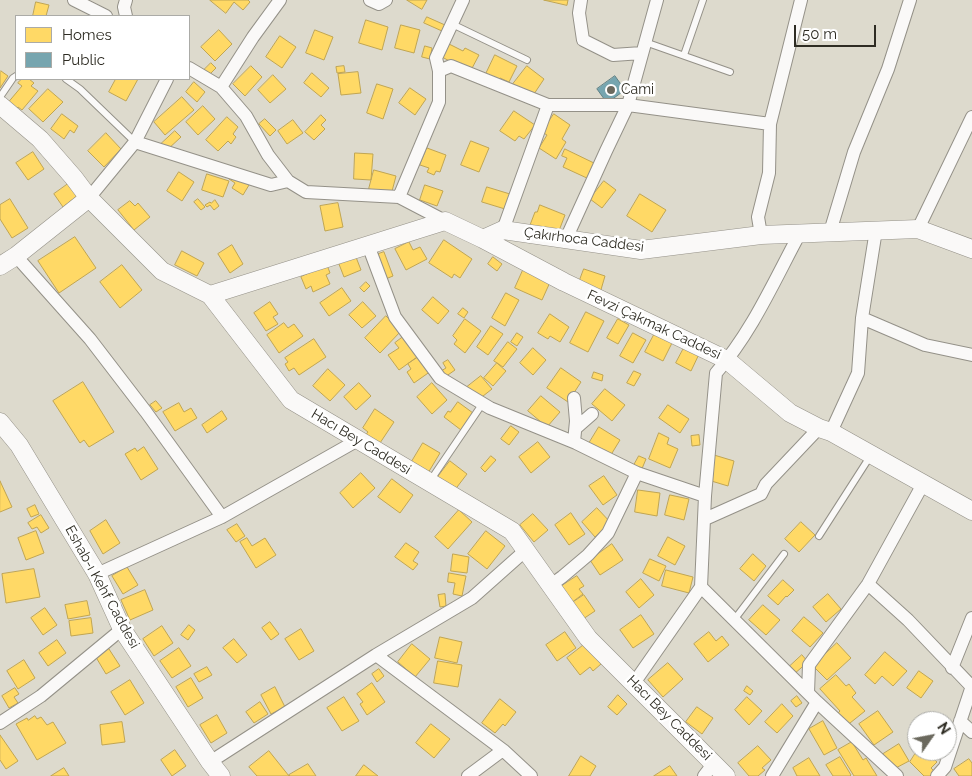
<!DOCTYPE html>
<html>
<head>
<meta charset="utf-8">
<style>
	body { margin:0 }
	#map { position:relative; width:972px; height:776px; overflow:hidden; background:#dddacd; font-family:Raleway,sans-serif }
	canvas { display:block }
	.legend { position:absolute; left:15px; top:15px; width:175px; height:65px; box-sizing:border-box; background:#fff; border:1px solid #ababa7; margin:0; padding:6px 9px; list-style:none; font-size:15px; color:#2e2c23 }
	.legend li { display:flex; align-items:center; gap:10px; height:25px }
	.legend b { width:25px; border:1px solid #ababa7 }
	.north { position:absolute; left:907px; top:711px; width:50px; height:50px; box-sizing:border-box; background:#fff; border:1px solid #ababa7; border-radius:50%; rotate:57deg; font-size:14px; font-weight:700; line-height:20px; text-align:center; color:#2e2c23 }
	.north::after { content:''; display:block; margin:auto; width:18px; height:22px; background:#6b695e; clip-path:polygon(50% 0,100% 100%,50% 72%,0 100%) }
	.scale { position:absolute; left:794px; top:25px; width:82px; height:22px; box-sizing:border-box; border:2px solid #2e2c23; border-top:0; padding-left:6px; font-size:15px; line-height:18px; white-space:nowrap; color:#2e2c23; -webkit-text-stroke:4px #fff; paint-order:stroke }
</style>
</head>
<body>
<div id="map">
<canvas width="972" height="776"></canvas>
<ul class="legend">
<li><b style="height:14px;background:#ffd966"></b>Homes</li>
<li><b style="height:14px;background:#76a5af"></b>Public</li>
</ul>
<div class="north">N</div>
<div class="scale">50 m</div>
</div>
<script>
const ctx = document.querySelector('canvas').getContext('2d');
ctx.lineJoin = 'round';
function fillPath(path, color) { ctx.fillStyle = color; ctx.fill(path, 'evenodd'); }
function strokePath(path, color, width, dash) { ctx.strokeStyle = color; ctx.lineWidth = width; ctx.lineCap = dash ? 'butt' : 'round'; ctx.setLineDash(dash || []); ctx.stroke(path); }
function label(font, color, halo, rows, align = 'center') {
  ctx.font = font + ' Raleway,sans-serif'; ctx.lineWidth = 5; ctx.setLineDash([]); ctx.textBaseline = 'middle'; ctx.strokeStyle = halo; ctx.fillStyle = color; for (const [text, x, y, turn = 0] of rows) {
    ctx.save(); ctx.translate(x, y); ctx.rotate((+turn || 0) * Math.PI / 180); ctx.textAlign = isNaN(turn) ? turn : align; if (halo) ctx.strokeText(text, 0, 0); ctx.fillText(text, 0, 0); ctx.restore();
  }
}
const homes = new Path2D(`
	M210,0H248L250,2L243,10L234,2L226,13Z
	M407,0H427L422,9Z
	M544,0H568L567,5Z
	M36,2L49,5L46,16H33Z
	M427,17L445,25L442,31L424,23Z
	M366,20L388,27L382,50L359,43Z
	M401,25L420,30L414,53L395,48Z
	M219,30L232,44L215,61L201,47Z
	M315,30L333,37L324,60L306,53Z
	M280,36L296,47L282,68L266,57Z
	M449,44L463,51L465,48L479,55L470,72L442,57Z
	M425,46L432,48L430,59L422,57Z
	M495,55L517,66L509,82L500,78L497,82L485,76Z
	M211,63L216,68L208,76L203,71Z
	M251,66L262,77L245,96L233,84Z
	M344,66L345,72L337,73L336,67Z
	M527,66L544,79L532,97L513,84Z
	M1,71L8,76L0,88V72Z
	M358,72L361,93L341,95L338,74Z
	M312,73L329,88L321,97L304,83Z
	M273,75L286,89L270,103L258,90Z
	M22,79H29L34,83L31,86L38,91L22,110L18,107L14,112L6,105L22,86L18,83Z
	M116,79H138L126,101L109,92Z
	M194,82L205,92L197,102L186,92Z
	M377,84L393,89L383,119L367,113Z
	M410,88L426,99L415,115L399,103Z
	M48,89L63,102L43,122L29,109Z
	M182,97L194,110L165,135L154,122Z
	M203,106L215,119L198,135L186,122Z
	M514,111L535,125L524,139L519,136L515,141L500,131Z
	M62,114L78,126L74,133L70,130L64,139L51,129Z
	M554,114L570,125L562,139L566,142L556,159L539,148L547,135L542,132Z
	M321,115L326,120L321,125L325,129L314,140L305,132Z
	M227,117L238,127L233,134L236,137L231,144L228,141L218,151L206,140Z
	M265,119L276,130L270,136L259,124Z
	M293,120L303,133L287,144L278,131Z
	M175,131L181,137L167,150L161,144Z
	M106,133L121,149L104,167L88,151Z
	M471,141L489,148L479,172L461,165Z
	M427,148L446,155L440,172L436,171L434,175L427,172L429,168L420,165Z
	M565,149L596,164L589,179L563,167L567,158L562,156Z
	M33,152L44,169L28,180L16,163Z
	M355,153L373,154L371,180L354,179Z
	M374,170L396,176L391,195L369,189Z
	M179,172L194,182L182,201L167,191Z
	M207,174L229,181L223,197L202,190Z
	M232,174L249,185L243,195L232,188L235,183L229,179Z
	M604,181L616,190L602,208L590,199Z
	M68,184L77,196L63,207L54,194Z
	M425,185L443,191L437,206L420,200Z
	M487,187L510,194L505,209L482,202Z
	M640,194L666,210L652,232L627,216Z
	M10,199L28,228L12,238L0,219V205Z
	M198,199L205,207L201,210L194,202Z
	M215,200L219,206L214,210L210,205L207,207L205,205L210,202L211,203Z
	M130,201L135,206L138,203L150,217L134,230L118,210Z
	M338,203L343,227L325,231L320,206Z
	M540,205L565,215L557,236L530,225L535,212H537Z
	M75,237L96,268L59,293L38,261Z
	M444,240L472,259L460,278L454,274L452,278L429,263Z
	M409,242L413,250L420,247L427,259L406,270L395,249Z
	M232,245L243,264L230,273L218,254Z
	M182,251L204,263L197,276L175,265Z
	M354,252L361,270L344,277L337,259Z
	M384,252L393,276L383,280L373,256Z
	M493,257L502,264L497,271L488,264Z
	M122,265L142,290L120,308L100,282Z
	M327,265L330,273L326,275L330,284L313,292L311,286L306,289L301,277Z
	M524,268L551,280L542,300L515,288Z
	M584,269L605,276L600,293L578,285Z
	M366,282L370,286L364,292L360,288Z
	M342,288L351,301L329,316L320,303Z
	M506,293L519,300L505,326L492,318Z
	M433,297L449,311L438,324L422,310Z
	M270,302L278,314L273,317L278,324L266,331L254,313Z
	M363,302L376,316L362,328L349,315Z
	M463,308L468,312L464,318L458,314Z
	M586,312L604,321L588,352L570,343Z
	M550,314L569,327L560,342L550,336L548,339L538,333Z
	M386,316L401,331L380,353L365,338Z
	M465,319L481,331L465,353L454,344L457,340L453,336Z
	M618,319L629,325L618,344L607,338Z
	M284,323L288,328L294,324L303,336L279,353L267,335Z
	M491,326L503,334L488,355L477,347Z
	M517,333L523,337L517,346L511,342Z
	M633,333L646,340L633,363L620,356Z
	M655,333L672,343L663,361L645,352Z
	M403,337L417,357L399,370L388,355L399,348L395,343Z
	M314,339L326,357L299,375L294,368L289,371L285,364L288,362L285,358Z
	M508,342L517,349L503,367L494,361Z
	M686,344L700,352L691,371L676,363Z
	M533,348L546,360L533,375L520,363Z
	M420,356L431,371L414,383L407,372L411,369L408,364Z
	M448,360L455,370L445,377L441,371L446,368L443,363Z
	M497,363L506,371L493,386L484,378Z
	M561,368L581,382L568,402L547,388Z
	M328,369L345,385L330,401L313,386Z
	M634,371L641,374L634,386L627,383Z
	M594,372L603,375L602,381L592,378Z
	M481,376L492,389L478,400L467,387Z
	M83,382L114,432L89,447L84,440L80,443L53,401Z
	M359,383L371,396L356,410L344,397Z
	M432,383L447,400L432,414L417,397Z
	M605,389L625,405L612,421L592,404Z
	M541,396L560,412L547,427L528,411Z
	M156,401L162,408L156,412L150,405Z
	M458,402L473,413L461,430L444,417L448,411L450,412Z
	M179,403L184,412L191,408L197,418L175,431L163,412Z
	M668,405L689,419L680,433L659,418Z
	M375,409L394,422L378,446L364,437L368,432L363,428Z
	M222,411L227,419L207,433L202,425Z
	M511,426L519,432L509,445L501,439Z
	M599,427L620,440L609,458L588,445Z
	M659,433L669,438L667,444L678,449L670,468L649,459Z
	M699,435L700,445L692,446L691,436Z
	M538,442L550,457L531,473L519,457Z
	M423,443L440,453L428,473L411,463Z
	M144,447L158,469L141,480L125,454L135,448L137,451Z
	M714,455L734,461L728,486L708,480Z
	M491,456L496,460L485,472L481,468Z
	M639,456L646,459L641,471L633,467Z
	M450,461L467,474L454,491L437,478Z
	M361,473L375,488L353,508L340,493Z
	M604,476L617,495L603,505L589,486Z
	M392,479L413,495L400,513L378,497Z
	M0,481L12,507L0,512Z
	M638,490L660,493L657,516L635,512Z
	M670,495L689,499L684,520L665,515Z
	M35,505L39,514L31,517L27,509Z
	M597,508L611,523L595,537L582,522Z
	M459,510L472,522L448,549L435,537Z
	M571,513L585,534L569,545L555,525Z
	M533,514L548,530L534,542L520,525Z
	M41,515L49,528L41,533L37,527L32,529L28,523Z
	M106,520L120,543L103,554L90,531Z
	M801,522L815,535L799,552L785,539Z
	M237,524L245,536L236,542L227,530Z
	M36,531L44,553L26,560L18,538Z
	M486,531L505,546L487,569L468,554Z
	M668,537L685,546L675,565L658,556Z
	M247,538L252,546L265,538L276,555L256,568L240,542Z
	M406,543L419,552L413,561L418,564L413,570L395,557Z
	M612,544L623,560L600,575L590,560Z
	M453,554L469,557L467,573L451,571Z
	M753,554L766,566L754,581L740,569Z
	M650,559L666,566L659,581L643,573Z
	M127,567L138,585L123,594L112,576Z
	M34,569L40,597L6,603L2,574Z
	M666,570L693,577L689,593L662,586Z
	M449,573L466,576L462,596L453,594L455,583L448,582Z
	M577,576L584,586L579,589L583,594L571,603L560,587Z
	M641,579L654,595L639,608L626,592Z
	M783,580L794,590L787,597L786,596L778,605L768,596Z
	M145,590L153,610L130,620L121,600Z
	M445,594L446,606L440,607L438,595Z
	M828,594L841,609L826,622L813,607Z
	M584,595L595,611L580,621L569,605Z
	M87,601L90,615L68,619L65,605Z
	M763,605L780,620L766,635L749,620Z
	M45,608L57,625L43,635L31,618Z
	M641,615L654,634L633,648L620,630Z
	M804,617L823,633L810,647L792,631Z
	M91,618L93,633L71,636L69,621Z
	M270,622L279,634L271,640L262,628Z
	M189,625L195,630L188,640L181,635Z
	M162,626L173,643L154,656L143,639Z
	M301,629L314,651L299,660L285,639Z
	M565,632L576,648L557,661L546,645Z
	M709,632L716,641L722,636L729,645L708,662L694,644Z
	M440,637L462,642L457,663L435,658Z
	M234,639L247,655L237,663L223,648Z
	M57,640L66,653L48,666L39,653Z
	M837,643L851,658L827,680L813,666Z
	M412,644L430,659L415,677L398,662Z
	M585,644L601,664L593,671L590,667L580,675L567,658Z
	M107,646L120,666L106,674L94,654Z
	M179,648L191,666L172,678L160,661Z
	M885,652L907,671L893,686L882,676L875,684L865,675Z
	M802,655L808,662L794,674L789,667Z
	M24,660L35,678L18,689L7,671Z
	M438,661L462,665L458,687L434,683Z
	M668,663L683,679L663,697L648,680Z
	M207,667L212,675L199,682L194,674Z
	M379,669L384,676L377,682L372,674Z
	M919,671L933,681L921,698L907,688Z
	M836,675L846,686L849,684L856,693L852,697L865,711L845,727L835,716L840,711L820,689Z
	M191,678L203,698L188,707L176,687Z
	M130,680L144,703L125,715L111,692Z
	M372,683L385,702L367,715L360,704L363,702L357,694Z
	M747,686L753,691L750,695L744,691Z
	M275,687L285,707L271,714L261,695Z
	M15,688L19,694L14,697L18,703L9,708L2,696Z
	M618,695L627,704L617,715L608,707Z
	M797,696L802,703L796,707L791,701Z
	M344,697L359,721L342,731L327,708Z
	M747,697L762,711L749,725L735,710Z
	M500,699L516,712L505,726L503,724L495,733L482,723Z
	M260,702L268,714L254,723L246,712Z
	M782,704L793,716L777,733L765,722Z
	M697,707L713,718L702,734L686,722Z
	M878,711L893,732L874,745L859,724Z
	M217,715L227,733L211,743L200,725Z
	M35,716L37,719L41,717L47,725L53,722L66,743L37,760L16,724L27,718L28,720Z
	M823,721L837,748L824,755L809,729Z
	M122,722L125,742L102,745L100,725Z
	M431,724L450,739L434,758L416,743Z
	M0,735L18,761L6,769L0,760Z
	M852,742L863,760L866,758L877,776H854L838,750Z
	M899,744L909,761L892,770L880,756Z
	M758,746L771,760L762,768L765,770L758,776H749L738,763Z
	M175,750L186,766L172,776L161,760Z
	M269,751L289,776H257L249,767Z
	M917,751H926L937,762L931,768L935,772L931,776H924L910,762Z
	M581,756L596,766L590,776H569Z
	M840,757L851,775L850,776H833L826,765Z
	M809,758L820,776H797L793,768Z
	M969,759L972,763V776H959L954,769Z
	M308,764L316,776H290L289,775Z
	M364,765L378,776H356Z
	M670,766L677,776H654Z
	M64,768L69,776H51Z`);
const public = new Path2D(`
	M615,76L625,90L607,103L597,89Z`);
const lane = new Path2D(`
	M452,24L527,60
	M645,42L730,72
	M684,55L703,0
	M66,79L80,89L135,142
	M0,97L13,78L16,76
	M430,481L483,403
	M819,536L871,455
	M734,620L784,554`);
const street = new Path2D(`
	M74,0L106,16
	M126,0L124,7L126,16
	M370,0L379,4L386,0
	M581,0L579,13L583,40L613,55L642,53
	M189,68L221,87L246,116L268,155L288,181L306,192L399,197L445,221
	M439,71L451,66L548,105H628L770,124
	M221,87L253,37L280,0
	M135,142L271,185L288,181
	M399,197L439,102V71L436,58L463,0
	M89,198L135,142L167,79
	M918,229L972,117
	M503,230L548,105
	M830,232L854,152L888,69L910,0
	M761,235L758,217L769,173L770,124L801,0
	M566,239L606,151L628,105L657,0
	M368,245L395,317L440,378L490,408L576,443L637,473L705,496
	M16,256L90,339L146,412L222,517
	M862,318L925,345L972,355
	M574,398L576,421L574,442
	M576,428L592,414
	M831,432L858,373L862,318L876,230
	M705,519L761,494L766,484L819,428
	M97,574L222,517L358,440
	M868,584L908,620L972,687
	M551,585L562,577L588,555L608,533L637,473
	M701,587L817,702L897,776
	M376,655L503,750L531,776
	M952,668L972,618
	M634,683L701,587L705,496L716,373C752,332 774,281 800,233
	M808,693L809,665L868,584L923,484
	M960,721L972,732
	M0,723L41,696L122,629
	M210,762L376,655L472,598L526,550
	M468,776L503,750
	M704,776L714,763
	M772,776L817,702
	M937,776L945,767L972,686`);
const secondary = new Path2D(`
	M0,105L40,139L74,178L89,198L162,271L210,295L291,400L512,531L588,638L726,776
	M483,239L564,282L727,360L790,413L819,428L831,432L972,511
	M0,266L16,256L89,198
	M210,295L445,221L483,239L503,230L641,250L761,235L918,229L972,249
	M0,422L19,445L97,574L122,629L210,762L221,776`);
const markers = [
	[611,90,5,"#6b695e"]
];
const poiNames = [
	["Cami",621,90]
];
const streetNames = [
	["Çakırhoca Caddesi",584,240,7],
	["Fevzi Çakmak Caddesi",654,325,25],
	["Hacı Bey Caddesi",361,442,31],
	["Eshab-ı Kehf Caddesi",102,587,61],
	["Hacı Bey Caddesi",669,718,45]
];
fillPath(homes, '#ffd966');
strokePath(homes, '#c0a552', 1);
fillPath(public, '#76a5af');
strokePath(public, '#608185', 1);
strokePath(lane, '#949188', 8);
strokePath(street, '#949188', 14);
strokePath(secondary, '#949188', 19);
strokePath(lane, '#faf9f8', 6);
strokePath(street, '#faf9f8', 12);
strokePath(secondary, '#faf9f8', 18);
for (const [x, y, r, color] of markers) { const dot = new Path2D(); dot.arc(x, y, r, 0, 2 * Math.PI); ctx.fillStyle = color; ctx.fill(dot); strokePath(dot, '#fff', 2); }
label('14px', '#2e2c23', '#fff', poiNames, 'left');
label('14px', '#2e2c23', '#fff', streetNames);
</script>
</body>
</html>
